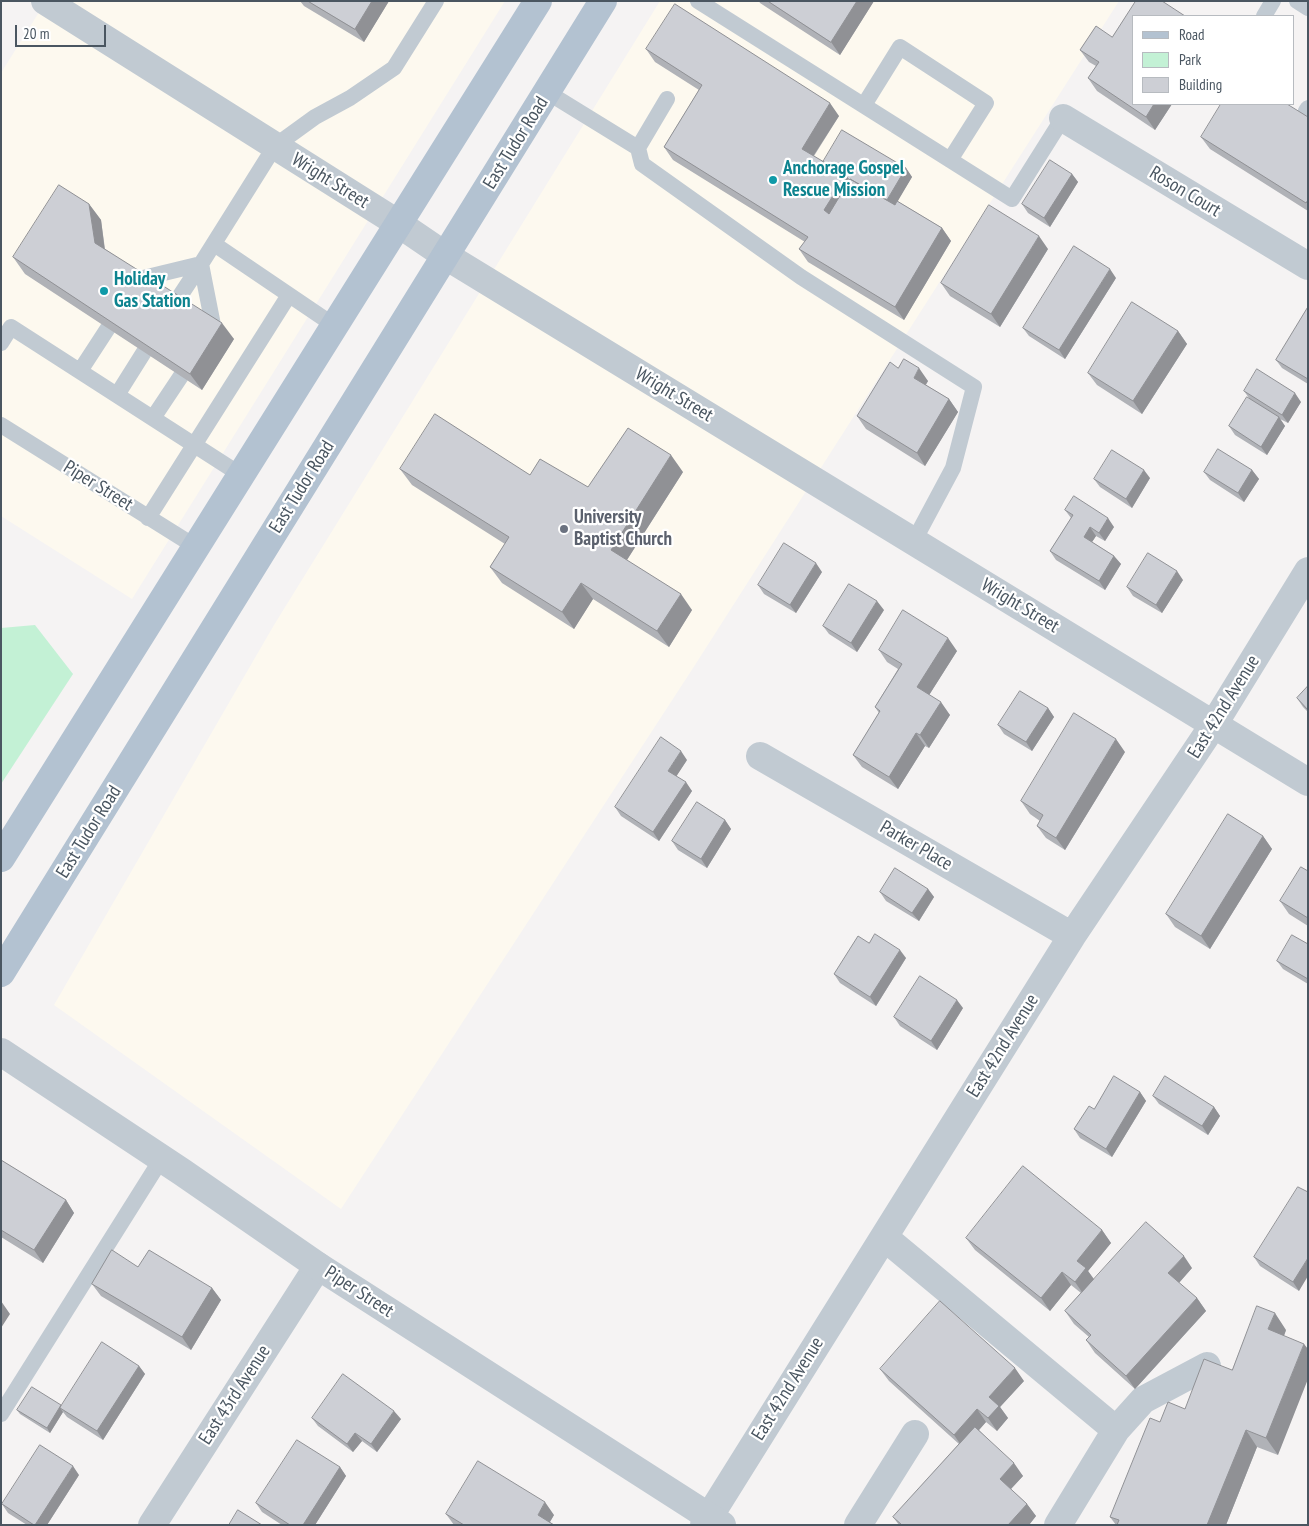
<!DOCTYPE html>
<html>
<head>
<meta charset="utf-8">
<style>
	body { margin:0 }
	#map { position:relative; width:1309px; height:1526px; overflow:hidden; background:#f5f3f3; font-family:"PT Sans Narrow",sans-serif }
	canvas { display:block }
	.frame { position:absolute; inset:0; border:2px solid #4a5661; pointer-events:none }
	.legend { position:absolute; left:1132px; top:15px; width:162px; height:90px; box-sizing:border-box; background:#fff; border:1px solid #b7bbc0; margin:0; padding:6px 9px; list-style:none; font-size:15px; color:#4a5661 }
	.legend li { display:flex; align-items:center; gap:10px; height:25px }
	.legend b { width:25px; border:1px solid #b7bbc0 }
	.scale { position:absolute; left:15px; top:25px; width:91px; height:22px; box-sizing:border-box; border:2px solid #4a5661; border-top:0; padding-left:6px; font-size:15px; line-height:18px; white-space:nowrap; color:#4a5661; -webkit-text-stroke:4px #fff; paint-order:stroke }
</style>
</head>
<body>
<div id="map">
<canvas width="1309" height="1526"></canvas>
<div class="frame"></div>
<ul class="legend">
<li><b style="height:6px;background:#b3c2d1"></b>Road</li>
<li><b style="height:14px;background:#c3f1d5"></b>Park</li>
<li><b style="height:14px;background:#cdcfd5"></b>Building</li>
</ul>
<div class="scale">20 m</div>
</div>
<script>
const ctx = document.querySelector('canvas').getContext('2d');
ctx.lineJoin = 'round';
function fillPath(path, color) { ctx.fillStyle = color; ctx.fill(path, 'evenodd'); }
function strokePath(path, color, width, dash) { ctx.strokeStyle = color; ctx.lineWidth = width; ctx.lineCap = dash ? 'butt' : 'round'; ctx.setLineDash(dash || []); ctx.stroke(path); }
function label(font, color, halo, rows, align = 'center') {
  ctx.font = font + ' "PT Sans Narrow",sans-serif'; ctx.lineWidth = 4.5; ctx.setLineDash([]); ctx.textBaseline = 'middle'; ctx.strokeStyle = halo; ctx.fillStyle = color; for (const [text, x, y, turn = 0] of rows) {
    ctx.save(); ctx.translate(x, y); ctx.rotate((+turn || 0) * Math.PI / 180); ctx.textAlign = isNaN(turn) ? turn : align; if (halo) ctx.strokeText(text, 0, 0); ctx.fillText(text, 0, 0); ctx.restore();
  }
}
const commercial = new Path2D(`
	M46,1H505L132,599L1,516V73Z
	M660,1H1119L695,665L341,1209L54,1005L274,625Z`);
const green = new Path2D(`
	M35,625L73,674L1,784V628Z`);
const service = new Path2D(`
	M698,1L1012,199L1063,118
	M1297,1L1308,8
	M1264,16L1273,1
	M547,92L638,148L667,99
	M864,105L900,47L986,103L950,160
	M1306,111L1308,108
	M638,148L642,164L801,277L974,387L953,468L914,541
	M214,244L335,326
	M139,279L201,264
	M176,302L201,264
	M213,325L201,264L275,146L315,117L350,98L394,68L436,1
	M1,343L11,327L241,475
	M80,371L108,328
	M117,395L144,352
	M153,418L181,376
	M1,425L196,547
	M148,518L289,295
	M1,1414L162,1158`);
const minor = new Path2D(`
	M45,1L399,224L446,256L1308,782
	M1063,118L1308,266
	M760,756L1072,936
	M884,1237L1116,1430
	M152,1525L318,1266
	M704,1525L1072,936L1214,724L1308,571
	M858,1525L915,1434
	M1058,1525L1116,1430L1143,1400L1207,1366`);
const tertiary = new Path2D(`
	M1,1052L182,1172L318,1266L722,1525`);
const primary = new Path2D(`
	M1,858L538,1
	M1,973L603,1`);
const wall = new Path2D(`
	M300,1H389L364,42L304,6Z
	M759,1H874L840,55L760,3Z
	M646,49L839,116L814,156L823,162L906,168L912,177L897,201L942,228L951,241L904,320L808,262L799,249L805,242L673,160L664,147L699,90L655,62Z
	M1080,50L1172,104L1155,130L1097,91L1088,78L1096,66L1089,62Z
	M1308,117V211L1210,149L1201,137Z
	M1072,174L1078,182L1050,227L1028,213L1022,204Z
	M89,204L101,220L105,249L234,339L202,390L25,274L13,257Z
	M1048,249L1000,327L950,296L941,283Z
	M1116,278L1065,359L1029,336L1023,328Z
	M1308,307V384L1282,368L1276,360Z
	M1178,331L1187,344L1142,414L1097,385L1088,373Z
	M898,368L928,381L926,385L949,399L958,412L925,466L866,429L857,416Z
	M1244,391L1301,402L1288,423L1280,419L1285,426L1267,455L1235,435L1229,426L1249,398Z
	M400,469L588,487L683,472L627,560L692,610L669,647L593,599L574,629L502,583L490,567L505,544L412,485Z
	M1252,470L1259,479L1244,502L1210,480L1204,472Z
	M1150,478L1132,508L1100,487L1094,479Z
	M1065,510L1114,527L1105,541L1096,536L1092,542L1114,556L1121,564L1105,590L1056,560L1050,551L1071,518Z
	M822,572L796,613L764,594L758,585Z
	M1183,580L1162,613L1133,596L1127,587Z
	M884,610L857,652L829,634L823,626Z
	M879,650L957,651L929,695L950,715L929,748L925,746L898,789L862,767L853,755L879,713L875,707L898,669L887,662Z
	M1308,686V712L1303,707L1297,698Z
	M1048,708L1054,717L1032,751L1004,734L998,725Z
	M1125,752L1065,850L1046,838L1037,826L1040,821L1030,814L1021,801Z
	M687,760L676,776L692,791L659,841L621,816L615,807Z
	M725,820L731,829L707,868L678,850L672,841Z
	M1263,836L1272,849L1210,949L1175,927L1166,914Z
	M1308,871V926L1289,914L1280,901Z
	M928,889L934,897L919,921L886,901L880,892Z
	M869,943L906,958L876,1006L840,983L834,974Z
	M1308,944V984L1283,969L1277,961Z
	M963,1008L937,1050L900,1026L894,1017Z
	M1140,1092L1146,1101L1112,1157L1080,1138L1074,1129L1094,1109Z
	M1153,1096L1214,1107L1220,1116L1208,1135L1159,1104Z
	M1,1160L66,1200L74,1213L43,1263L1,1237Z
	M1308,1192L1299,1291L1260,1266L1254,1257Z
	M1102,1230L1111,1243L1088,1271L1094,1279L1192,1268L1179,1283L1197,1298L1206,1311L1135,1389L1095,1353L1086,1340L1089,1337L1074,1324L1065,1311L1081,1293L1071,1285L1050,1311L975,1250L966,1238Z
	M92,1284L212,1288L221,1300L191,1350L101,1296Z
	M1286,1330L1284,1336L1278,1455L1257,1447L1226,1525H1116L1110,1517L1160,1422L1185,1409L1232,1370Z
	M139,1366L145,1374L103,1440L67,1417L63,1412L50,1433L20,1414L17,1410L62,1406Z
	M880,1369L1024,1381L1000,1407L1008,1418L997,1431L986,1422L979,1430L1023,1476L1011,1489L1027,1504L1036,1516L1029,1525H899L893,1517L959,1444L889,1381Z
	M312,1418L401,1419L377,1452L362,1441L353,1452L318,1426Z
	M340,1467L346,1476L315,1525H282L262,1512L256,1503Z
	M79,1475L47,1525H27L8,1513L2,1504Z
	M446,1514L554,1515L550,1522L554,1525H454Z`);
const shadedWall = new Path2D(`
	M372,1H389L364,42L355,29Z
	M857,1H874L840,55L831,42Z
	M830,103L839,116L810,161L802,149Z
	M1154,104H1172L1155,130L1146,117Z
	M906,168L912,177L892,211L886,202Z
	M1072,174L1078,182L1050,227L1044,218Z
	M846,175L855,188L833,223L824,210Z
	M89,204L101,220L106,260L95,243Z
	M942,228L951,241L904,320L895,307Z
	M1039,236L1048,249L1000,327L991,314Z
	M1110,269L1116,278L1065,359L1059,350Z
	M222,323L234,339L202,390L190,374Z
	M1178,331L1187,344L1142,414L1133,401Z
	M919,368L928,381L922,390L914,378Z
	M1295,393L1301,402L1288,423L1282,415Z
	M949,399L958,412L925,466L917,453Z
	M1279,417L1285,426L1267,455L1261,447Z
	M671,455L683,472L623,566L611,550Z
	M1144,470L1150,478L1132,508L1126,499Z
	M1252,470L1259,479L1244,502L1238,493Z
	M1108,518L1114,527L1105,541L1099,533Z
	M1090,527L1096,536L1090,545L1084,537Z
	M1114,556L1121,564L1105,590L1099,581Z
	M816,563L822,572L796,613L790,605Z
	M1177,571L1183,580L1162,613L1156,605Z
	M581,583L593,599L574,629L562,612Z
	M681,594L692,610L669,647L657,631Z
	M877,601L884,610L857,652L851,643Z
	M948,638L957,651L926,700L917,687Z
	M941,702L950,715L929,748L920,735Z
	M1048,708L1054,717L1032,751L1026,742Z
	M916,733L925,746L898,789L889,777Z
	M1116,739L1125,752L1065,850L1056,838Z
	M681,751L687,760L674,780L668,771Z
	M686,782L692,791L659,841L653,832Z
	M725,820L731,829L707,868L701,859Z
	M1263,836L1272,849L1210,949L1201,936Z
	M928,889L934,897L919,921L912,913Z
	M900,950L906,958L876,1006L870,997Z
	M957,1000L963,1008L937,1050L931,1041Z
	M1140,1092L1146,1101L1112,1157L1106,1149Z
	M1214,1107L1220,1116L1208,1135L1202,1126Z
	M66,1200L74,1213L43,1263L34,1250Z
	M1102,1230L1111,1243L1088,1271L1095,1281L1084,1295L1075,1282L1077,1261Z
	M1184,1256L1192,1268L1177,1285L1168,1273Z
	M1308,1258V1276L1299,1291L1293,1282Z
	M1062,1272L1071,1285L1050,1311L1041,1298Z
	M212,1288L221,1300L191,1350L182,1337Z
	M1197,1298L1206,1311L1135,1389L1126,1376Z
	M1,1301L10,1314L1,1328Z
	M1275,1313L1286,1330L1280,1346L1268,1329Z
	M1304,1344L1308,1349V1379L1278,1455L1266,1438Z
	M139,1366L145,1374L103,1440L97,1431Z
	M1015,1368L1024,1381L1000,1407L1008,1418L997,1431L988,1418L989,1397Z
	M61,1405L64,1410L60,1408L63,1412L50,1433L47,1428Z
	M977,1409L986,1422L963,1448L954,1435Z
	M394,1411L401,1419L377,1452L371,1444Z
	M1246,1430L1257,1447L1226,1525H1207Z
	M355,1433L362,1441L353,1452L347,1444Z
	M1014,1463L1023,1476L1009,1491L1000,1479Z
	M73,1466L79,1475L47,1525H35Z
	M340,1467L346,1476L315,1525H303Z
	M545,1502L554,1515L548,1525L538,1515Z
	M1027,1504L1036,1516L1029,1525H1008Z`);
const building = new Path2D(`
	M308,1H372L355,29Z
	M768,1H857L831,42Z
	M1136,1H1162L1185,16H1133V104H1154L1146,117L1088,78L1099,62L1080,50L1096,26L1112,37Z
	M675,4L830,103L802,149L846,175L824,210L829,214L850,179L895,205L897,201L942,228L895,307L799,249L808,237L664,147L702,85L646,49Z
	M1221,104H1287L1308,117V200L1306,203L1201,137Z
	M842,130L906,168L887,200L850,179L849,180L846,175L823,162Z
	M1050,160L1072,174L1044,218L1022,204Z
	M59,185L89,204L95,243L222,323L190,374L13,257Z
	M989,205L1039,236L991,314L941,283Z
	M1074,246L1110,269L1059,350L1023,328Z
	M1132,302L1178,331L1133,401L1088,373Z
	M1308,307V379L1276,360Z
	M904,359L919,368L914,378L949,399L917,453L857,416L890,362L898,368Z
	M1257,369L1295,393L1282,415L1244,391Z
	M1247,397L1279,417L1261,447L1229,426Z
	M435,414L530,475L540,459L588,487L628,428L671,455L611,550L681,594L657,631L581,583L562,612L490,567L509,537L400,469Z
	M1218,449L1252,470L1238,493L1204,472Z
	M1112,450L1144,470L1126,499L1094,479Z
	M1074,496L1108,518L1099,533L1090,527L1084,537L1114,556L1099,581L1050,551L1073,515L1065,510Z
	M784,543L816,563L790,605L758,585Z
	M1148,553L1177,571L1156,605L1127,587Z
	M849,584L877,601L851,643L823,626Z
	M903,610L948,638L917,687L941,702L920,735L916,733L889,777L853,755L880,711L875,707L902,664L879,650Z
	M1308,686V710L1297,698Z
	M1020,691L1048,708L1026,742L998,725Z
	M1074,713L1116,739L1056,838L1037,826L1043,815L1021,801Z
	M661,737L681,751L668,771L686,782L653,832L615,807Z
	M697,802L725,820L701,859L672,841Z
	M1228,814L1263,836L1201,936L1166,914Z
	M1301,867L1308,871V918L1280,901Z
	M895,868L928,889L912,913L880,892Z
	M875,934L900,950L870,997L834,974L858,936L869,943Z
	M1292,935L1308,944V979L1277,961Z
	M920,976L957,1000L931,1041L894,1017Z
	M1114,1076L1140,1092L1106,1149L1074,1129L1089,1106L1094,1109Z
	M1165,1076L1214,1107L1202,1126L1153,1096Z
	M1,1160L66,1200L34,1250L1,1230Z
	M1023,1166L1102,1230L1077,1261L1086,1268L1075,1282L1062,1272L1041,1298L966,1238Z
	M1298,1187L1308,1192V1258L1293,1282L1254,1257Z
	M1146,1222L1184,1256L1168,1273L1197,1298L1126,1376L1086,1340L1091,1335L1065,1311Z
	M112,1250L138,1267L149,1250L212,1288L182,1337L92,1284Z
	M940,1301L1015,1368L989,1397L999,1406L988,1418L977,1409L954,1435L880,1369Z
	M1257,1306L1275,1313L1268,1329L1304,1344L1266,1438L1246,1430L1207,1525H1117L1119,1520L1110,1517L1150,1418L1160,1422L1168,1402L1185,1409L1204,1359L1232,1370Z
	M102,1342L139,1366L97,1431L60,1408Z
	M343,1374L394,1411L371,1444L355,1433L347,1444L312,1418Z
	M32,1387L61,1405L47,1428L17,1410Z
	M975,1427L1014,1463L1000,1479L1027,1504L1008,1525H902L893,1517Z
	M297,1440L340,1467L303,1525H290L256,1503Z
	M40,1445L73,1466L35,1525H34L2,1504Z
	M478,1461L545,1502L538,1515L554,1525H464L446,1514Z
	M238,1510L262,1525H229Z`);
const markers = [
	[773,180,5,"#0f9aa8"],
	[104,291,5,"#0f9aa8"],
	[564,529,5,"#6b7280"]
];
const streetNames = [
	["East Tudor Road",516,143,-58],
	["Wright Street",330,181,32],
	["Roson Court",1185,192,31],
	["Wright Street",674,395,31],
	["Piper Street",98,486,32],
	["East Tudor Road",302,487,-58],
	["Wright Street",1020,606,31],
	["East 42nd Avenue",1224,707,-58],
	["East Tudor Road",89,832,-58],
	["Parker Place",916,846,30],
	["East 42nd Avenue",1003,1046,-58],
	["Piper Street",359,1292,33],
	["East 42nd Avenue",788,1389,-58],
	["East 43rd Avenue",235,1395,-57]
];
const cultureNames = [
	["Anchorage Gospel",783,169],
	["Rescue Mission",783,191],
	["Holiday",114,280],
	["Gas Station",114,302]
];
const worshipNames = [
	["University",574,518],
	["Baptist Church",574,540]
];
fillPath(commercial, '#fdf9ef');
fillPath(green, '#c3f1d5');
strokePath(service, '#c1cad2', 16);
strokePath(minor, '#c1cad2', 28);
strokePath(tertiary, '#c1cad2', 28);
strokePath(primary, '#b3c2d1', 28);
fillPath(wall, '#b0b2b7');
fillPath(shadedWall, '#909195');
fillPath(building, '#cdcfd5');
strokePath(building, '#909195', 1);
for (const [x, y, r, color] of markers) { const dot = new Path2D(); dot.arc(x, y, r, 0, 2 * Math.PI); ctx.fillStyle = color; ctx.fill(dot); strokePath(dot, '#fff', 2); }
label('19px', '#4a5661', '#fff', streetNames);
label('bold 19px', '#0d838f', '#fff', cultureNames, 'left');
label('bold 19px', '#5b616d', '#fff', worshipNames, 'left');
</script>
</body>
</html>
